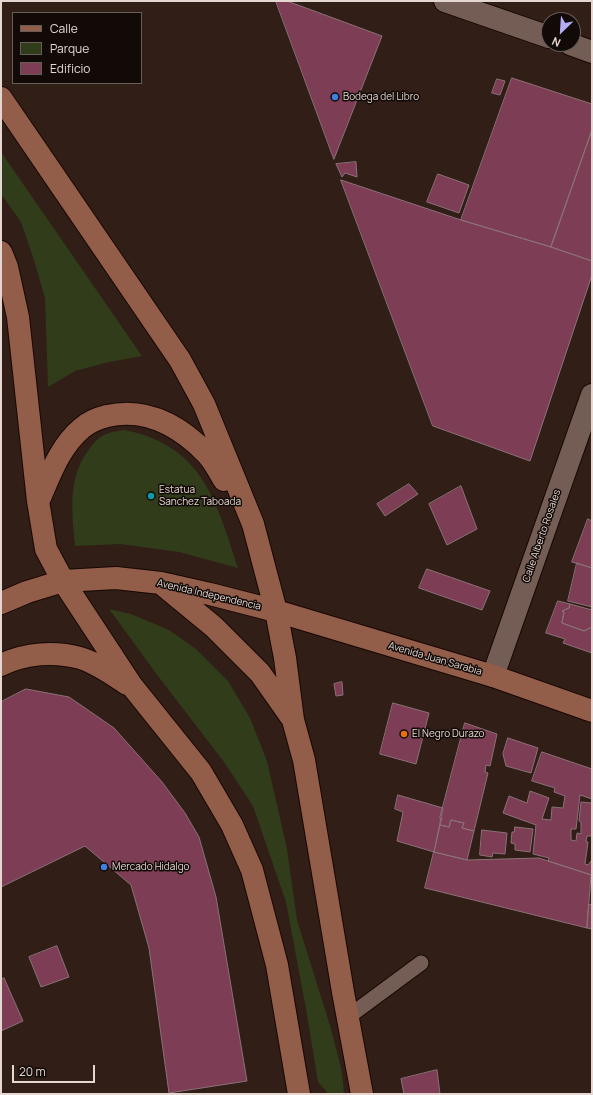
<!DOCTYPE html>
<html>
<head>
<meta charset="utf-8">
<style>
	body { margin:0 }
	#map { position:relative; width:593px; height:1095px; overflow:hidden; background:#311e16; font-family:Manrope,sans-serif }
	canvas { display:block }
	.frame { position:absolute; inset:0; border:2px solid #e4d7d2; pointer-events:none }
	.legend { position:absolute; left:12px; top:12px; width:130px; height:72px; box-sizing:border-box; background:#120a07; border:1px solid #665c58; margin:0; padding:5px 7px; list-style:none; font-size:12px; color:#e4d7d2 }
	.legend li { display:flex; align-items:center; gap:8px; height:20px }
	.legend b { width:20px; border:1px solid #665c58 }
	.north { position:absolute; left:541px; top:12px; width:40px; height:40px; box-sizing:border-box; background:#120a07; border:1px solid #665c58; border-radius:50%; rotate:205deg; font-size:11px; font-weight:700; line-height:16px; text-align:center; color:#e4d7d2 }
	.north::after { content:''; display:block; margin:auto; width:14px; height:18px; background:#b3adf9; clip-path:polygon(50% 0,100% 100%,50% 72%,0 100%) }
	.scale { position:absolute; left:12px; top:1065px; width:83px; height:18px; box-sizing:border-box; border:2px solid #e4d7d2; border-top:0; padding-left:5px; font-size:12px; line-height:14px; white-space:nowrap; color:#e4d7d2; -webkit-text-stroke:3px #120a07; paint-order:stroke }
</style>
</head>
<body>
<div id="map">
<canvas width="593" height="1095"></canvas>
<div class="frame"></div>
<ul class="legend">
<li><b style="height:5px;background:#925d49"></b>Calle</li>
<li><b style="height:11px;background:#303c1a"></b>Parque</li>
<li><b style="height:11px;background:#7d3e55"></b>Edificio</li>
</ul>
<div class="north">N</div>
<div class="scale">20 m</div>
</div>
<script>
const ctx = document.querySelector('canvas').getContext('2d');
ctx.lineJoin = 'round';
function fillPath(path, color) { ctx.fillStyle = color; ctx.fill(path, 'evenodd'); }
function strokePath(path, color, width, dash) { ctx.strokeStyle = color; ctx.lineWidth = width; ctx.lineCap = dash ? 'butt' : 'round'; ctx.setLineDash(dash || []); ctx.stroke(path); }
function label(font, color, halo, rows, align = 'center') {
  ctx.font = font + ' Manrope,sans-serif'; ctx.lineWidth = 3; ctx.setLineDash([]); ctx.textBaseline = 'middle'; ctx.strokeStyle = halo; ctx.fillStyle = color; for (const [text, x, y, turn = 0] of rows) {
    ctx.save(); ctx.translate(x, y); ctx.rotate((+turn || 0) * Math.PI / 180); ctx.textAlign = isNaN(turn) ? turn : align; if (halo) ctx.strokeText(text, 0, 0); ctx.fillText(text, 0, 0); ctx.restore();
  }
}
const green = new Path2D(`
	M1,152L142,356L109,362L75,371L48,387L45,298L33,257L21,222L1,194Z
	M124,430C203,445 217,503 238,568L179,552L120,544L75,546C72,511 67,477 90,448C95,441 101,435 109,433C114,431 120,431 124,430Z
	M109,609L131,614L169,630L196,649L228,681L250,718L267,761L287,849L297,920L331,1029L342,1072L344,1094H327L326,1091L318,1082L306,1009L286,902L253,806L224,762L158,676Z`);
const building = new Path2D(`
	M276,1H287L382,36L334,159Z
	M512,78L592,104V130L551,247L461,220Z
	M497,79L505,81L500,95L492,93Z
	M592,130V261L551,247Z
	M356,162L357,177L345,173L342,177L336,164Z
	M438,174L469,185L459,213L427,202Z
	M341,180L461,220L551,247L592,261V275L530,461L433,426Z
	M409,484L418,494L385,516L377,504Z
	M461,486L477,529L447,545L429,504Z
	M588,519L592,521V568L572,562Z
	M577,563L592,568V607L568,601Z
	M427,569L490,591L482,610L419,588Z
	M558,601L570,604L569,608L562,611L564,612L562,623L584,631L592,627V653L563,643L565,639L546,633Z
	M570,604L592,610V627L584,631L562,623L564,612L562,611L569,608Z
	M342,682L343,695L336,696L334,684Z
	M26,689L69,697L114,728L162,782L185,813L199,837L216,897L247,1081L169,1093L149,948L131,885L85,846L1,887V702Z
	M393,703L429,713L416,764L380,754Z
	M465,723L497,734L490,766L486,765L485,772L488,773L474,831L462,828L464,823L451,820L449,827L440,825L442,818H440Z
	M508,738L538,748L531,773L506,766L503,754Z
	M542,752L592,769V799L580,795L576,829H571V840L576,841L577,833L581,834V822L579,821L581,802L592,803V836H587L586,842H588L585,864L588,865L591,861L592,862V875L548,861L549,858L533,854L536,825L503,813L509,796L527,803L530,791L549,798L542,819L551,820L552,807L563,808L565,796L554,792L555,788L532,781Z
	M398,795L443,808L434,852L397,841L403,812L395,809Z
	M451,820L464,823L462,828L474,831L467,860L434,852L440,825L449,827Z
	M515,827L533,829L530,852L515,850V844L511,843L512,832H514Z
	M482,830L507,833L505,854L493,853L492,857L480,855Z
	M434,852L467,860L539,858L591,875L587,928L425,888Z
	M589,904L592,905V929L587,928Z
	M57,946L69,977L41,987L29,957Z
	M4,978L23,1021L1,1031V980Z
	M437,1070L440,1094H404L401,1079Z`);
const service = new Path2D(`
	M348,1017L421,963`);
const minor = new Path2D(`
	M493,676L592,395`);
const tertiary = new Path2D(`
	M445,1L549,37
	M570,44L592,52`);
const secondary = new Path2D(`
	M1,98L180,360L204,404L253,524L276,611L285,658L293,720L304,760L343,992L362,1094
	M1,252L7,267L18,317L38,501L46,549L63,581L132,686L201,772L232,825L252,870L277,965L299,1094
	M39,500C50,475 60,446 82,428C89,422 99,418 107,416C147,407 180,426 207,454C214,461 219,472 224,480
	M163,585L214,627L260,673L291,717
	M1,603L27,592L63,581L116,578L161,583L210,594L276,611L493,676L592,711
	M1,665C25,653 55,651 80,658C97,663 113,675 127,684`);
const markers = [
	[335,97,4,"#3f7fe0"],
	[151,496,4,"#0f9aa8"],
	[404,734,4,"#e8710a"],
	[104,867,4,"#3f7fe0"]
];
const poiNames = [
	["Bodega del Libro",343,97],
	["Estatua",159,490],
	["Sanchez Taboada",159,502],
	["El Negro Durazo",412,734],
	["Mercado Hidalgo",112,867]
];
const streetNames = [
	["Calle Alberto Rosales",542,536,-71],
	["Avenida Independencia",209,595,13],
	["Avenida Juan Sarabia",435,659,16]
];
fillPath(green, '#303c1a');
fillPath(building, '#7d3e55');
strokePath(building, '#8a7178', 1);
strokePath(service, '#180703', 17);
strokePath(minor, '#180703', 24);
strokePath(tertiary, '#180703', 24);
strokePath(secondary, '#180703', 24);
strokePath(service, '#745d54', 15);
strokePath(minor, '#745d54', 22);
strokePath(tertiary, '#745d54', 22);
strokePath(secondary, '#925d49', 22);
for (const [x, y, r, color] of markers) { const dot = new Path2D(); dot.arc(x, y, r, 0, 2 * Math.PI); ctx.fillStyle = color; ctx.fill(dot); strokePath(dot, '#120a07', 1.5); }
label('10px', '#e4d7d2', '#120a07', poiNames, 'left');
label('10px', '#e4d7d2', '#120a07', streetNames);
</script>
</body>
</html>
